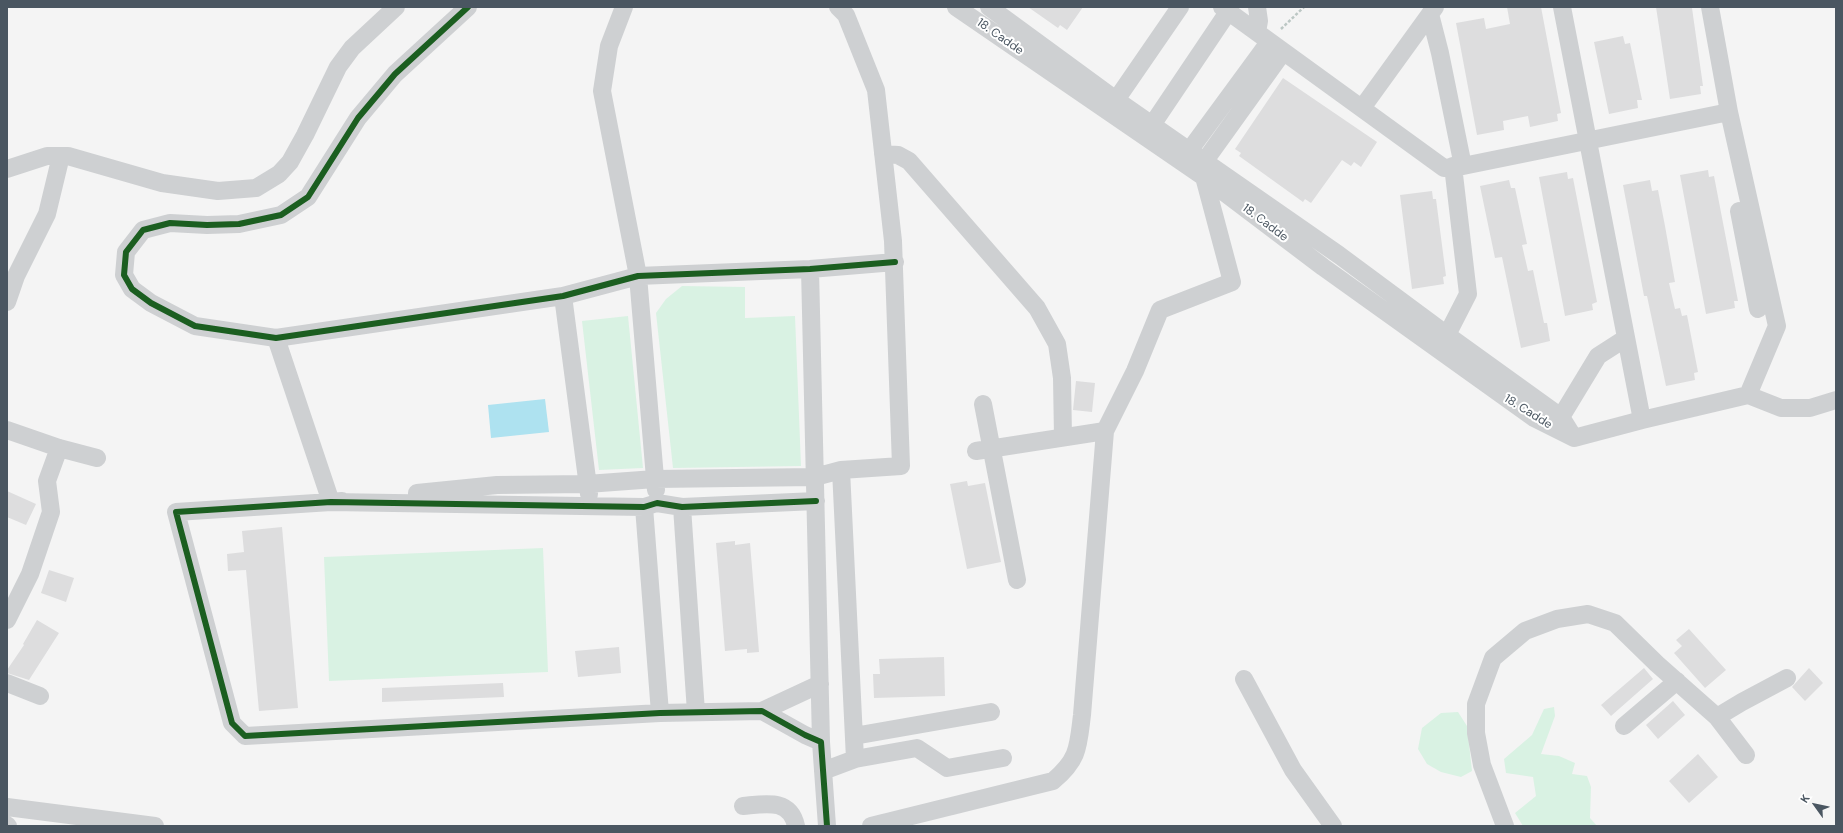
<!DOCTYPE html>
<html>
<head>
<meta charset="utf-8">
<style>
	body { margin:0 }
	#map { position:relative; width:1843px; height:833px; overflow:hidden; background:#f4f4f4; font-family:"DM Sans",sans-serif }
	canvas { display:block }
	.frame { position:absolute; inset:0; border:8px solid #4a5661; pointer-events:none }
	.north { position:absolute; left:1795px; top:785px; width:40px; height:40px; -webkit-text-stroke:3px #fff; paint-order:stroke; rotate:303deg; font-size:11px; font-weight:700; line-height:16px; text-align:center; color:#4a5661 }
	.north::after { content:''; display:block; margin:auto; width:14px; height:18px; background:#4a5661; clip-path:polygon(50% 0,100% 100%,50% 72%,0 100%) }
</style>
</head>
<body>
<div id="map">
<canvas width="1843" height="833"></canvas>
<div class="frame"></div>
<div class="north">K</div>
</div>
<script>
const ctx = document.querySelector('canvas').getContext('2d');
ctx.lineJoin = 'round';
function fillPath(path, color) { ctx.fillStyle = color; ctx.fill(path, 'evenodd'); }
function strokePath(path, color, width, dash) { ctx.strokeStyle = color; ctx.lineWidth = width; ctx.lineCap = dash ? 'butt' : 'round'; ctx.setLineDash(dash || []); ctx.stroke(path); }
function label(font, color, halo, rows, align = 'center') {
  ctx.font = font + ' "DM Sans",sans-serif'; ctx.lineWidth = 4; ctx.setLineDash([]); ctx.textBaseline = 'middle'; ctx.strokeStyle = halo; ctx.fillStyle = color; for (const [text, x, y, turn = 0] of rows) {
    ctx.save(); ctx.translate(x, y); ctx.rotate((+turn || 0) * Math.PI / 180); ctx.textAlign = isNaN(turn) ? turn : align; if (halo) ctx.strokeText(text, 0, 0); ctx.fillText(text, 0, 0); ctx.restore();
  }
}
const green = new Path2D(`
	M682,286L745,287V318L795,316L801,466L673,468L656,313L666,299Z
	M628,316L643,468L599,470L582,321Z
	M543,548L548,672L329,681L324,557Z
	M1554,707L1555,716L1541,754L1559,756L1575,763L1572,774L1587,776L1591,787L1590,818L1597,826H1523L1515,813L1536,796L1533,777L1506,773L1504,759L1532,735L1544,709Z
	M1458,712L1467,726L1472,771L1461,777L1441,772L1427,764L1418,749L1422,728L1441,713Z`);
const water = new Path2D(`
	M545,399L549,432L491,438L488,405Z`);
const building = new Path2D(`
	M1028,7H1083L1067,30L1060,25L1058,28Z
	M1507,7H1541L1561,113L1557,114L1558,121L1530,127L1528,116L1503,121L1504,130L1477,135L1456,23L1484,18L1486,29L1510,24Z
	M1656,7L1692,8L1703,86H1700L1701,94L1670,99Z
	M1623,36L1625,44L1630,43L1642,100H1637L1638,108L1609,114L1594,42Z
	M1283,78L1377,142L1361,167L1354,162L1351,166L1342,160L1311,203L1305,199L1303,202L1239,156L1241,153L1235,149Z
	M1708,170L1709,177L1714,176L1738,301H1734L1735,308L1706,314L1680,175Z
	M1567,172L1568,179L1573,178L1597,302L1592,304L1593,310L1565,316L1539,177Z
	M1509,180L1511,188H1515L1527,244L1522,245L1528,271L1533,270L1544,323H1547L1550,341L1521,348L1502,257L1495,258L1480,186Z
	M1650,180L1652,191L1658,190L1665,226L1675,282L1669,283L1675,309L1680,308L1682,316L1687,315L1698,372L1694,373L1695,380L1666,386L1647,296H1644L1623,185Z
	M1432,191L1433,199H1436L1446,276L1443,277L1444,284L1412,289L1400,195Z
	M1076,381L1095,383L1092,412L1073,410Z
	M967,481L968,486L985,483L1001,562L967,569L950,484Z
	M7,491L36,504L26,525L7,517Z
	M282,527L298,708L259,711L246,570L228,571L227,554L244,552L242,531Z
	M735,541V545L750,543L759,652L747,653V649L725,651L716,543Z
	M49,570L74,578L66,602L41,593Z
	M37,620L59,633L29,680L7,673V670L24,645L23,644Z
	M1689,629L1726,670L1705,688L1674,653L1682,646L1676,640Z
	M619,647L621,673L578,677L575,651Z
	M944,657L945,696L874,698L873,674H880L879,659Z
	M1644,668L1653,679L1611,716L1601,705Z
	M1809,668L1823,683L1805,701L1792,687Z
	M503,683L504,697L382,702V688Z
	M1673,701L1685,715L1658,739L1646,725Z
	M1698,754L1718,777L1689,803L1669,781Z`);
const path = new Path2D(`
	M1281,29L1304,7`);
const minor = new Path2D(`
	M468,7L395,74L358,118L308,197L281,215L239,224L207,225L170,223L143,230L126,252L124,275L132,289L151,303L195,326L276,338L563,296L638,276L810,269L895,262
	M624,7L609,46L602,91L638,276L656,490
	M956,7L1204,177L1323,267L1534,418L1574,438L1642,420L1748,395
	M989,7L1116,100L1339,255L1447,335L1561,417L1574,438
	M1222,7L1444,168L1463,166L1729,112L1710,7
	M1435,7L1430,14L1440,53L1463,166
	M1562,7L1642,420
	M1257,32L1259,21L1257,7
	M1116,100L1180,7
	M1362,108L1430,14
	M1729,112L1777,326L1748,395
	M1152,125L1228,12
	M1189,151L1269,42
	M883,154L898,155L909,161L1037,308L1057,344L1062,378L1063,437
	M1204,162L1283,52
	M7,169L47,156H68L162,183L218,191L256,188L279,174L290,162L305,135L338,67L352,48L396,7
	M1739,211L1758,309
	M810,269L821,742
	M563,296L589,494
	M7,302L16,276L47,214L61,156
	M1447,335L1468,294L1453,166
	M276,338L331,502L342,501
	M1748,395L1781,408H1810L1836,400
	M983,404L1017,580
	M1561,417L1598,356L1626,338
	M7,430L59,448L97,458
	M976,451L1105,431
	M417,493L497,485L587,484L655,479L815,477L841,470L901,466L893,241L876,90L846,15L838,7
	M816,501L682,507L657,503L644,507L331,502L176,512L232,723L245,736L660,713L762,711L805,735L821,742L827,826
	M644,507L660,713
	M682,507L696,712
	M7,620L30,574L51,512L47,481L59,448
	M1244,679L1293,770L1333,826
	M7,683L40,696
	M762,711L820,684
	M1717,717L1742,702L1787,678
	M1624,726L1677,681
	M854,736L991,712
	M855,759L917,748L947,768L1003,758
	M823,771L855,759L841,470
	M743,806C765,804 790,798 796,826
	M7,807L155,826
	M7,825L8,826
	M871,826L1053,781C1079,759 1078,747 1082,715L1105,431L1135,371L1160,310L1232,282L1204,177
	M1505,826L1482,765L1476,733V704L1493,658L1525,631L1557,619L1588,614L1615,623L1657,664L1717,717L1746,755`);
const cycleway = new Path2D(`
	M468,7L395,74L358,118L308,197L281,215L239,224L207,225L170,223L143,230L126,252L124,275L132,289L151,303L195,326L276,338L563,296L638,276L810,269L895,262
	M816,501L682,507L657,503L644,507L331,502L176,512L232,723L245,736L660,713L762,711L805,735L821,742L827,826`);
const streetNames = [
	["18. Cadde",1000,37,35],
	["18. Cadde",1265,223,37],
	["18. Cadde",1528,412,32]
];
fillPath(green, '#d9f2e3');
fillPath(water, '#aee2f0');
fillPath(building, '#ddddde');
strokePath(path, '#bcc7c4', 2.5, [3, 2]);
strokePath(minor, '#ced0d2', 18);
strokePath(cycleway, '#1b5e20', 6);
label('12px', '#4a5661', '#fff', streetNames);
</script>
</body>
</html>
